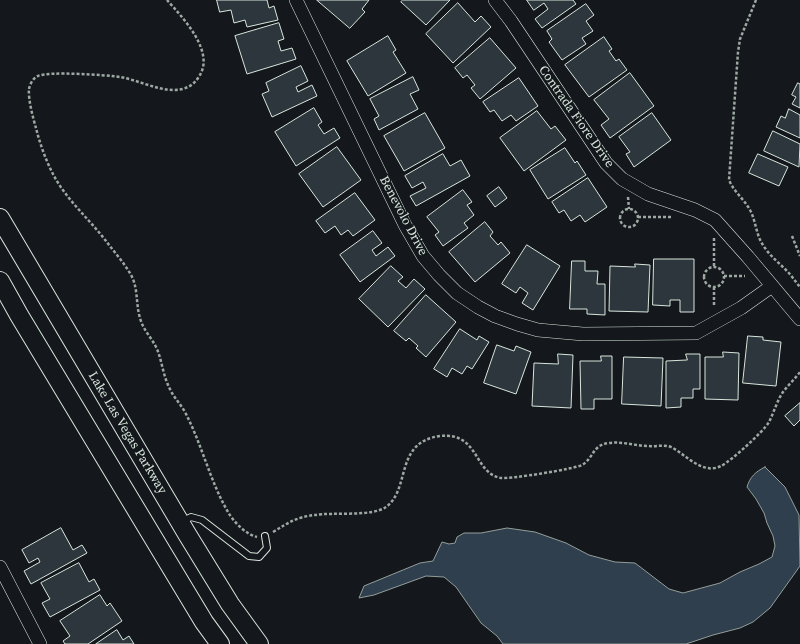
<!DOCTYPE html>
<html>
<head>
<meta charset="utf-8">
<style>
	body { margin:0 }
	canvas { display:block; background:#14181c }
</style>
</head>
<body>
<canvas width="800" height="644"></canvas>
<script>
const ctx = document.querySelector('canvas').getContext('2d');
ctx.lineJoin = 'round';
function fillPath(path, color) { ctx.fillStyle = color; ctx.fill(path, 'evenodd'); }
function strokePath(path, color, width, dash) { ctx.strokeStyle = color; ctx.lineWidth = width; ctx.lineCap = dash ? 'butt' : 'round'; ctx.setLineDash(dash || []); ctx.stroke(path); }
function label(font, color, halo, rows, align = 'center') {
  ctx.font = font + ' "Source Serif 4",serif'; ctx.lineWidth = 3; ctx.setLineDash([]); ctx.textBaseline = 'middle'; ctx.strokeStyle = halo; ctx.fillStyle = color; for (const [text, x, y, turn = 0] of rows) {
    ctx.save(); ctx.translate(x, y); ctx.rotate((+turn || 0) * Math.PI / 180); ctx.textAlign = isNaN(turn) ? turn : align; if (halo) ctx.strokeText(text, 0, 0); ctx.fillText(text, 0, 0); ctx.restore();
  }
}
const water = new Path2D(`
	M765,467L785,487L799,515L800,566L770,608L753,622L740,628L713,635L686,644H503L497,636L481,623L456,587L444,577L426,576L374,595L359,598L364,586L420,563L433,561L442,542L449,544L455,543L457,537L464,533H481L507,528L535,532L566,543L589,555L615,562L635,563L669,589L683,593L720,583L740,572L759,564L772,557L775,546L773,536L767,523L764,513L756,499L747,487C750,477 755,472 765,467Z`);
const building = new Path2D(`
	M217,0H267L269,8L274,6L278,20L247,27L245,20L234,23L231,10L220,12Z
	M317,0H369L362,9L365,12L350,28Z
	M403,0H450L426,25L401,2Z
	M527,0H573L576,4L542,28L535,19L548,9L544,3L534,10Z
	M458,3L475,22L481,16L491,27L453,63L426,34Z
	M586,4L594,15L586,21L593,31L582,38L586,44L562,60L549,42L552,39L547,31Z
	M279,23L284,39L278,41L281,51L292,48L296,59L247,74L235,36Z
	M388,36L396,50L393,52L406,73L368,96L347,61Z
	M604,37L612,49L609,51L616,61L619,59L627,70L589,97L565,65Z
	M490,38L516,68L480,99L471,88L475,85L467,75L463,78L455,68Z
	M301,66L308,81L296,87L298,92L312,85L317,96L272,117L262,94L269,91L266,83Z
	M630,73L654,106L610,138L601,125L609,119L594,100Z
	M413,77L419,90L410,94L418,109L379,130L374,119L379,116L370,99Z
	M519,78L538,106L516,121L511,115L502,121L494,110L490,112L483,102Z
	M798,83L800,84V108L792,104L796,97L792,95Z
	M314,108L322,122L318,125L324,134L334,128L340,138L296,166L275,132Z
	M789,109L800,115V138L776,127L781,116L785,118Z
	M537,111L551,129L555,126L566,140L524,171L500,138Z
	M425,113L445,148L404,171L384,136Z
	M652,113L671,140L634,167L626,154L630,152L619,137Z
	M773,131L800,144L799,167L764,151Z
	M337,147L361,180L323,207L299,174Z
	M565,148L575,163L577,161L586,175L548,199L530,170Z
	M443,154L450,166L461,160L470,176L416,206L410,196L426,188L423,182L412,188L405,176Z
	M758,154L788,167L779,186L749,173Z
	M588,178L607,207L585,222L580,215L571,221L564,210L559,213L552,202Z
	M499,187L507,198L495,207L487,196Z
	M463,190L472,202L467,205L474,215L464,223L468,228L443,246L435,235L439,232L427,217Z
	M355,193L375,220L353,236L348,230L341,235L335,226L325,233L316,221Z
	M485,222L493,232L490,236L498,245L501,242L510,253L475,282L449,252Z
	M373,231L382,243L372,250L376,256L388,247L395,256L360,282L340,255Z
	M527,245L560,266L533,310L522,303L528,293L520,287L516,293L502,284Z
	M654,259H694V312H680V300H670V306L653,305Z
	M572,261H585V271H598L597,284H605V315L587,314V309H570Z
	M635,264L650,265L648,312L609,311L610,266L635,267Z
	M391,266L403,277L398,281L406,288L414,279L425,289L388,327L359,299Z
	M426,295L456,322L426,357L416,348L418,346L409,338L406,341L394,331Z
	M460,329L477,340L479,336L489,342L472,369L467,366L462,374L452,368L447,377L434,369Z
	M748,336L763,337V340L781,342L776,386L743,383Z
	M497,345L514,351L516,346L531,352L516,394L484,383Z
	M723,352L739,353L738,400L705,399V357H723Z
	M558,354L573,355L571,408L532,406L534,363L558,364Z
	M686,354H700V389H693V398H681V407L666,408V361L687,360Z
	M601,356H612V399H594V409H581L580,361H601Z
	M624,357L663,358L661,406L622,404Z
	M800,403V420L794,426L785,416Z
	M61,528L73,550L82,545L87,553L31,584L24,571L40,562L38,558L29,563L22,550Z
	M79,563L89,582L94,579L100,590L50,617L42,603L50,599L41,583Z
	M100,595L107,606L110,603L122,621L88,644H65L63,641L70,636L60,621Z
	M117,630L123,640L129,636L134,644H96Z`);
const path = new Path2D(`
	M167,0C183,18 217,53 198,78C193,86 184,90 174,90C156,90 138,80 120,77C107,75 48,71 38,76C33,78 30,84 29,89C28,99 33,118 36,128C40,144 46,161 54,176C67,200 89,219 106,241C115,253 127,266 133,279C138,292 136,305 140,318C143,330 152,338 157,349C162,361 163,375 169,387C173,397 181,404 186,414C202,445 210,481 228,512C234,522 245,534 257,537
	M756,0L740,39L738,52L729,180C734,192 744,199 750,210C756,221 756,235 763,245C769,255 778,262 786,270C791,275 795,281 800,287
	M628,197L629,209
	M620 218a9 9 0 1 1 18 0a9 9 0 1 1-18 0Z
	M638,217H673
	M792,236L800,256
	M714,238V267
	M704 277a10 10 0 1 1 20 0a10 10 0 1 1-20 0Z
	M724,276H745
	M714,287V307
	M273,532C288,523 296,517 315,515C332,512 372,517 386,507C411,489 394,442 440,436C480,432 473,473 501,478C511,479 574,469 582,465C594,458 592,445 609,443C622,441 635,446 648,446C656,447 663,444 671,447C683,453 694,466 708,468C712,469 717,468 721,466C731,461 763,432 769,422C774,412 777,401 783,392C788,385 795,379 800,372`);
const lane = new Path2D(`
	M181,522L191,517L202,520L249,556L259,557L267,548L265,536`);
const street = new Path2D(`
	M296,0L405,225L423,256L439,275L457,293L478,307L495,316L517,324L538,330L583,334L696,333L741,308L772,286
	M495,0L511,21L606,163L622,179L648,194L695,210L715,220L748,257L800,319
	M0,567L40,644`);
const secondary = new Path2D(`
	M0,218L187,534L230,604L259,644
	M0,281L19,315L204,622L220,644`);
const streetNames = [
	["Contrada Fiore Drive",576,117,55],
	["Benevolo Drive",403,216,62],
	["Lake Las Vegas Parkway",127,433,59]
];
fillPath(water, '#2f3f4d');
strokePath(water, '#939e99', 1);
fillPath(building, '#2c363c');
strokePath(building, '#d8e6dc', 1);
strokePath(lane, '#d8e6dc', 8);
strokePath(street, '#d8e6dc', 14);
strokePath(secondary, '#d8e6dc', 20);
strokePath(path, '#9da8a2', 2.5, [3, 2]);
strokePath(lane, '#14181c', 6);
strokePath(street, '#14181c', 13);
strokePath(secondary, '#14181c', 18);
label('13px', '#d8e6dc', '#14181c', streetNames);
</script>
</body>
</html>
